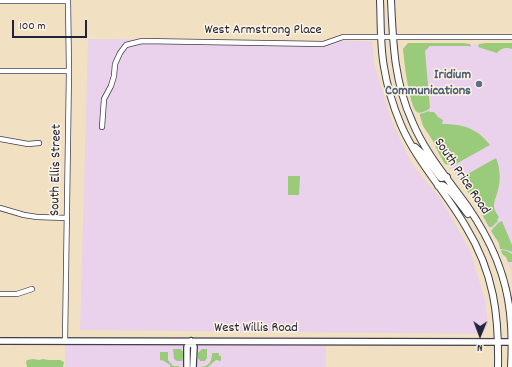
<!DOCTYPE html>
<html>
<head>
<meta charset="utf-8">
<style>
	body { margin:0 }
	#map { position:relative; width:512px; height:367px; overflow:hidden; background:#f1e1c2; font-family:Dekko,sans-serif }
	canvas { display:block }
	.north { position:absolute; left:460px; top:315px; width:40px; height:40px; -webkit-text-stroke:3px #fcf5e5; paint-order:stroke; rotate:181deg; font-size:11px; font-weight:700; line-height:16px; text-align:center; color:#22223b }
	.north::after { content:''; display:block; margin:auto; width:14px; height:18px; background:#22223b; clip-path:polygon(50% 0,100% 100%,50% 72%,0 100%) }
	.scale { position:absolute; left:12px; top:20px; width:75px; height:18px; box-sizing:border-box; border:2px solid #22223b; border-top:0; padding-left:5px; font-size:12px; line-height:14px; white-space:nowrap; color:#22223b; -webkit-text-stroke:3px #fcf5e5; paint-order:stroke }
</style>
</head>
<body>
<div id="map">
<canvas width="512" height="367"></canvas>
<div class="north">N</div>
<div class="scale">100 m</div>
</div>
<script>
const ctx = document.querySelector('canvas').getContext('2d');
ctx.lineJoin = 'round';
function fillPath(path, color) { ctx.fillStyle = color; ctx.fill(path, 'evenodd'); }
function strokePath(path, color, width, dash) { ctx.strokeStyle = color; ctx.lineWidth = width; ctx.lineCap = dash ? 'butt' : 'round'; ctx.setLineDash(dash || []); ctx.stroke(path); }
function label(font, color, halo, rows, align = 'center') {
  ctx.font = font + ' Dekko,sans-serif'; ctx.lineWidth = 3; ctx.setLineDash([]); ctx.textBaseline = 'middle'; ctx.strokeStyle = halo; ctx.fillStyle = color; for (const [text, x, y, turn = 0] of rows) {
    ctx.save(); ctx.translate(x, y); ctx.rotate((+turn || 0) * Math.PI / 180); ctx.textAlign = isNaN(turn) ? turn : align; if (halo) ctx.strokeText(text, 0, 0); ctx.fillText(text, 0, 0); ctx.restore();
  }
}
const built = new Path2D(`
	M88,39L372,41L374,63L392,122L412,164L441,199L470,250L485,300L488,324L483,334L80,330Z
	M408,43H463L466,44H479L486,43H512V273L506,257L502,254L501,250L499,243L494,237L475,202L449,165L445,164L439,154L433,141L425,129L420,116L413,106L411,100L403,49Z
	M65,341L326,342V367H65Z`);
const green = new Path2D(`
	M408,43H463L470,44L471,47L469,46H430L425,51L430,108H429V109C426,111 420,114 417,112C409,106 404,60 403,49Z
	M486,43H512V49C506,47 501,48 497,53L478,47L479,44Z
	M429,111L430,112H434L438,117L443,120L442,124C463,124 477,128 490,145L454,165L445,164L439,154L433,141L423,126L420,116V114Z
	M496,158C500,167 501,180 498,190C497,195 494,200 494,206C494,210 497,214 499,217L497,220L498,221L492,227H489L475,202L462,184L464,176Z
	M288,176H300L299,195H288Z
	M502,221L512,245V252L507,250L500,249L499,243L491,231L499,222H500Z
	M501,250L507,251L512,254V262H508L506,257L502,254Z
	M173,349H180L184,352V356L182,361H177L174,359Z
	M202,349H207V358L205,361H200L198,358V353Z
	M160,352H168V360L173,366H179V367H170V365L164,361L160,360Z
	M212,353H219V356H221V361L216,360L208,367H201C209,366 212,362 212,353Z
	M33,359L39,360L43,359L48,360H60L64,362L63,367H27L26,362L27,360Z`);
const minor = new Path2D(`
	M0,1H68
	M0,71H69
	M102,127L104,99L111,86L114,76L115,64L120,53L126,45L142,41L323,44L343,37H512
	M0,139L28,144L39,143
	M0,208L24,215L37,217L67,218
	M0,294H17L32,289
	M65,341L69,71L68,0`);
const tertiary = new Path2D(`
	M0,341L512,342
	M191,341L194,347L193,367
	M187,367V347L191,341`);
const secondary = new Path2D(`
	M380,0C381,22 380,45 384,67C387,86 393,106 401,125C417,162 446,192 466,227C494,273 499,315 498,367
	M391,0C393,43 394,81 412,121C425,153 448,179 468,207C490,239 506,274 510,313C512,331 512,349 511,367
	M415,147L423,154L440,177L441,178L447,177
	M438,186C441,185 442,184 444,186C450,189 463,208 468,214`);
const markers = [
	[479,84,4,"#5c6f8a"]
];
const streetNames = [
	["West Armstrong Place",263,31],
	["South Ellis Street",57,170,-89],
	["South Price Road",461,177,56],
	["West Willis Road",256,329]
];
const serviceNames = [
	["Iridium",471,76],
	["Communications",471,92]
];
fillPath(built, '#ead1ec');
fillPath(green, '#9acb7a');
strokePath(minor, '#413f4f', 6);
strokePath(tertiary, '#413f4f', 8);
strokePath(secondary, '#413f4f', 8);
strokePath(minor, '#fff', 4.5);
strokePath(tertiary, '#fff', 5.5);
strokePath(secondary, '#fff', 6);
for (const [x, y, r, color] of markers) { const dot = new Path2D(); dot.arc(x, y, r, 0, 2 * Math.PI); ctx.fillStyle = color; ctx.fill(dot); strokePath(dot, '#fcf5e5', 1.5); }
label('14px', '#22223b', '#fcf5e5', streetNames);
label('bold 14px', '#4e5e75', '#fcf5e5', serviceNames, 'right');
</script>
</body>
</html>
